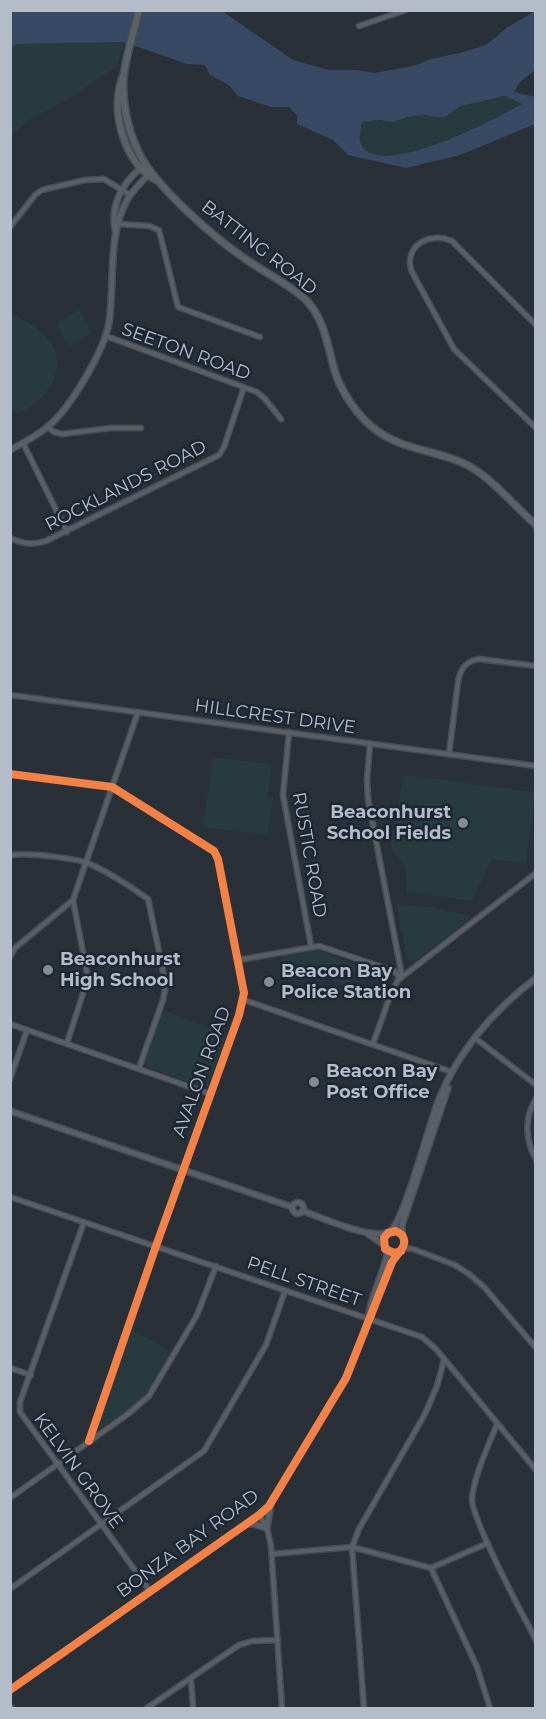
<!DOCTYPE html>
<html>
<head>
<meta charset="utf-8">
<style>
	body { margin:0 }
	#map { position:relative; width:546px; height:1719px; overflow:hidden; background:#2a3038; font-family:Montserrat,sans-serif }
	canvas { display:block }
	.frame { position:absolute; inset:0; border:12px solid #b4bcc9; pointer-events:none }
</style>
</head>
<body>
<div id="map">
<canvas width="546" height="1719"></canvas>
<div class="frame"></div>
</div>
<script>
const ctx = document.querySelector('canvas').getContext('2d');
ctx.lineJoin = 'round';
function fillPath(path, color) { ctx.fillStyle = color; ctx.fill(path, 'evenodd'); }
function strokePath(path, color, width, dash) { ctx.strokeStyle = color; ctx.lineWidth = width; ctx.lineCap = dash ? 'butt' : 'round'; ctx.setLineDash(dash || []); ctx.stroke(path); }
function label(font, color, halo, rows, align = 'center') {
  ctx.font = font + ' Montserrat,sans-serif'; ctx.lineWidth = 5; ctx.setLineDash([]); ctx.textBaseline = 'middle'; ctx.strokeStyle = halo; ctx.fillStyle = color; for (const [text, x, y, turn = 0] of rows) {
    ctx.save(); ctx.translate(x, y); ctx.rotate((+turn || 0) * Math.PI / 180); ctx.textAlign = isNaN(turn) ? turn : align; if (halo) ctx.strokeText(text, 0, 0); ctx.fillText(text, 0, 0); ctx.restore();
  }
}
const green = new Path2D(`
	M124,42L118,65L70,98L32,118L11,136V48L17,44Z
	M505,96L523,104C500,116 371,185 360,140C359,135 361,127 362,122L380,120L393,122L408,117L424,115L443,118L461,106Z
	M80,309L91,333L69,347L56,324Z
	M11,313C26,321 46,331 54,348C66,376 39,412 11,413Z
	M213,757L272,764L267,798L273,799L268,835L203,827Z
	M404,775L535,792L526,864L492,859L472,901L407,892L405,867L390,846Z
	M396,905L433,907L472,917L415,961L407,959Z
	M309,949L321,951L357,966L349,987L309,969L280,962L283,954Z
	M162,1010L227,1033L208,1087L204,1089L149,1067L144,1064Z
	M132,1330L175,1353C154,1388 138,1412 100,1431L97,1428L99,1419Z`);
const water = new Path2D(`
	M11,11H222L293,60L329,70H357L375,73L413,66L431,59L460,53L486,45L508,27L535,11V70L520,82L514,92L535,97V124L460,155L406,168L348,155L333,140L297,124V115L289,107H271L238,96L229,85L210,75L205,65L187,64L124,42L17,44L11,48ZM505,96L522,104C499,117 372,185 360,141C359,136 361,127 362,122L380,120L393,122L408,117L424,115L443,118L461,106Z`);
const minor = new Path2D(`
	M359,26L406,10
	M119,224L149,226L159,230L178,307L260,337
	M10,227L35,195L42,190L85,180L104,179L130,195
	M536,325L452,241C429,231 403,246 412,272L454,349L536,428
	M106,336L257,392L265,399L281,419
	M48,427L54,432L62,434L111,428H141
	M23,443L67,532
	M10,538C23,544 33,545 46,541L219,455L224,447L244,387
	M10,695L536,766
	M289,732L283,795L311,946
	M370,743L367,780L368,799L402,976
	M449,754L458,682C460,670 465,661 479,659L536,666
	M10,774L112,787L214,851L218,859L244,993L239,1015L156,1246L89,1441
	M10,856C21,851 77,859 88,863C108,872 130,886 148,899L166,985L163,1000L139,1068
	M10,957L15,948L73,900
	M238,960L319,946L394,971L401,978
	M244,1000L452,1072
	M10,1024L210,1094
	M475,1038L536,1085
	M67,1043L88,978L73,900L138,712
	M373,1044L390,996L398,980L536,873
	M10,1079L27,1030
	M536,1099C524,1117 525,1141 536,1159
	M10,1197L422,1337L436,1349L536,1470
	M84,1222L20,1402V1412L150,1591
	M403,1248L413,1249L455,1265L469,1274L484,1287L536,1348
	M10,1368L31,1375
	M497,1424C488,1447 475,1473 472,1498C470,1516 524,1618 536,1640
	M10,1498L128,1414L149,1396L197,1315L216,1266
	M259,1515L267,1528L271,1546L282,1708
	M272,1554L352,1547L431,1568
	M431,1568L477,1667L490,1708
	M431,1568L488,1543
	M10,1589L204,1451L266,1345L285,1291
	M191,1678L193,1708
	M10,1706L12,1708
	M147,1708L239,1645L253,1641L278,1640
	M364,1708L352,1547L359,1529L425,1414L437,1386L444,1360`);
const tertiary = new Path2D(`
	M116,234C109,207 121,184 142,167
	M10,450C23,443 35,437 46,428C69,411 104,351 109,323C115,283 107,237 127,200C133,190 142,181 151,172
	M10,1111L292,1207
	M292.5 1208a5.5 5.5 0 1 1 11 0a5.5 5.5 0 1 1-11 0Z
	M303,1211C321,1217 374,1242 390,1231C404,1222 430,1121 439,1099C459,1050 494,1010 536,978
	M368,1234L384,1245
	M402,1235V1225L448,1088
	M369,1314C372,1292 384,1273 388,1251
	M246,1524H253L267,1528L271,1503
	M10,1690L259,1515L269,1506L346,1378L392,1262C398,1252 409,1246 402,1235L396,1231L388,1233L384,1238L385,1249L394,1253L401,1251`);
const primary = new Path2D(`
	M139,10C134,31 127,52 124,73C121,98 127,129 139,153C156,187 212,236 244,258C262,271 294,287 308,302C327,324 328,352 337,378C344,395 357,414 371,426C399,450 431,449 463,463C491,476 513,505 536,525
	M124,74C108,107 124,166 158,181`);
const cycleway = new Path2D(`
	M10,774L112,787L214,851L218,859L244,993L239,1015L156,1246L89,1441
	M10,1690L259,1515L269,1506L346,1378L392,1262C398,1252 409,1246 402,1235L396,1231L388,1233L384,1238L385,1249L394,1253L401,1251`);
const markers = [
	[463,823,6,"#848b96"],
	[48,970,6,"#848b96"],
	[269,982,6,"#848b96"],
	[314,1082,6,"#848b96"]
];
const streetNames = [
	["BATTING ROAD",259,248,38],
	["SEETON ROAD",186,352,20],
	["ROCKLANDS ROAD",126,486,-27],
	["HILLCREST DRIVE",275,717,8],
	["RUSTIC ROAD",309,855,80],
	["AVALON ROAD",202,1072,-70],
	["PELL STREET",304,1282,19],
	["KELVIN GROVE",78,1471,54],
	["BONZA BAY ROAD",188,1544,-36]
];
const poiNames = [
	["Beaconhurst",451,813,"right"],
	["School Fields",451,834,"right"],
	["Beaconhurst",60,960],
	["High School",60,981],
	["Beacon Bay",281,972],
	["Police Station",281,993],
	["Beacon Bay",326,1072],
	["Post Office",326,1093]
];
fillPath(green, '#273a3e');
fillPath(water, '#384963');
strokePath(minor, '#484c53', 7);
strokePath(tertiary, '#484c53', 8);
strokePath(primary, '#484c55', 9);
strokePath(minor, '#5a5e66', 4);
strokePath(tertiary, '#5a5e66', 5);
strokePath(primary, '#5c6168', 6);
strokePath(cycleway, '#f48246', 8);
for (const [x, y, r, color] of markers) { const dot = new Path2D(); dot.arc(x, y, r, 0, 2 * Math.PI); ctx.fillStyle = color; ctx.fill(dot); strokePath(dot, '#1d2633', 2); }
label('18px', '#b4bcc9', '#1d2633', streetNames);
label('bold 18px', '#b4bcc9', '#1d2633', poiNames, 'left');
</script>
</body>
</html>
